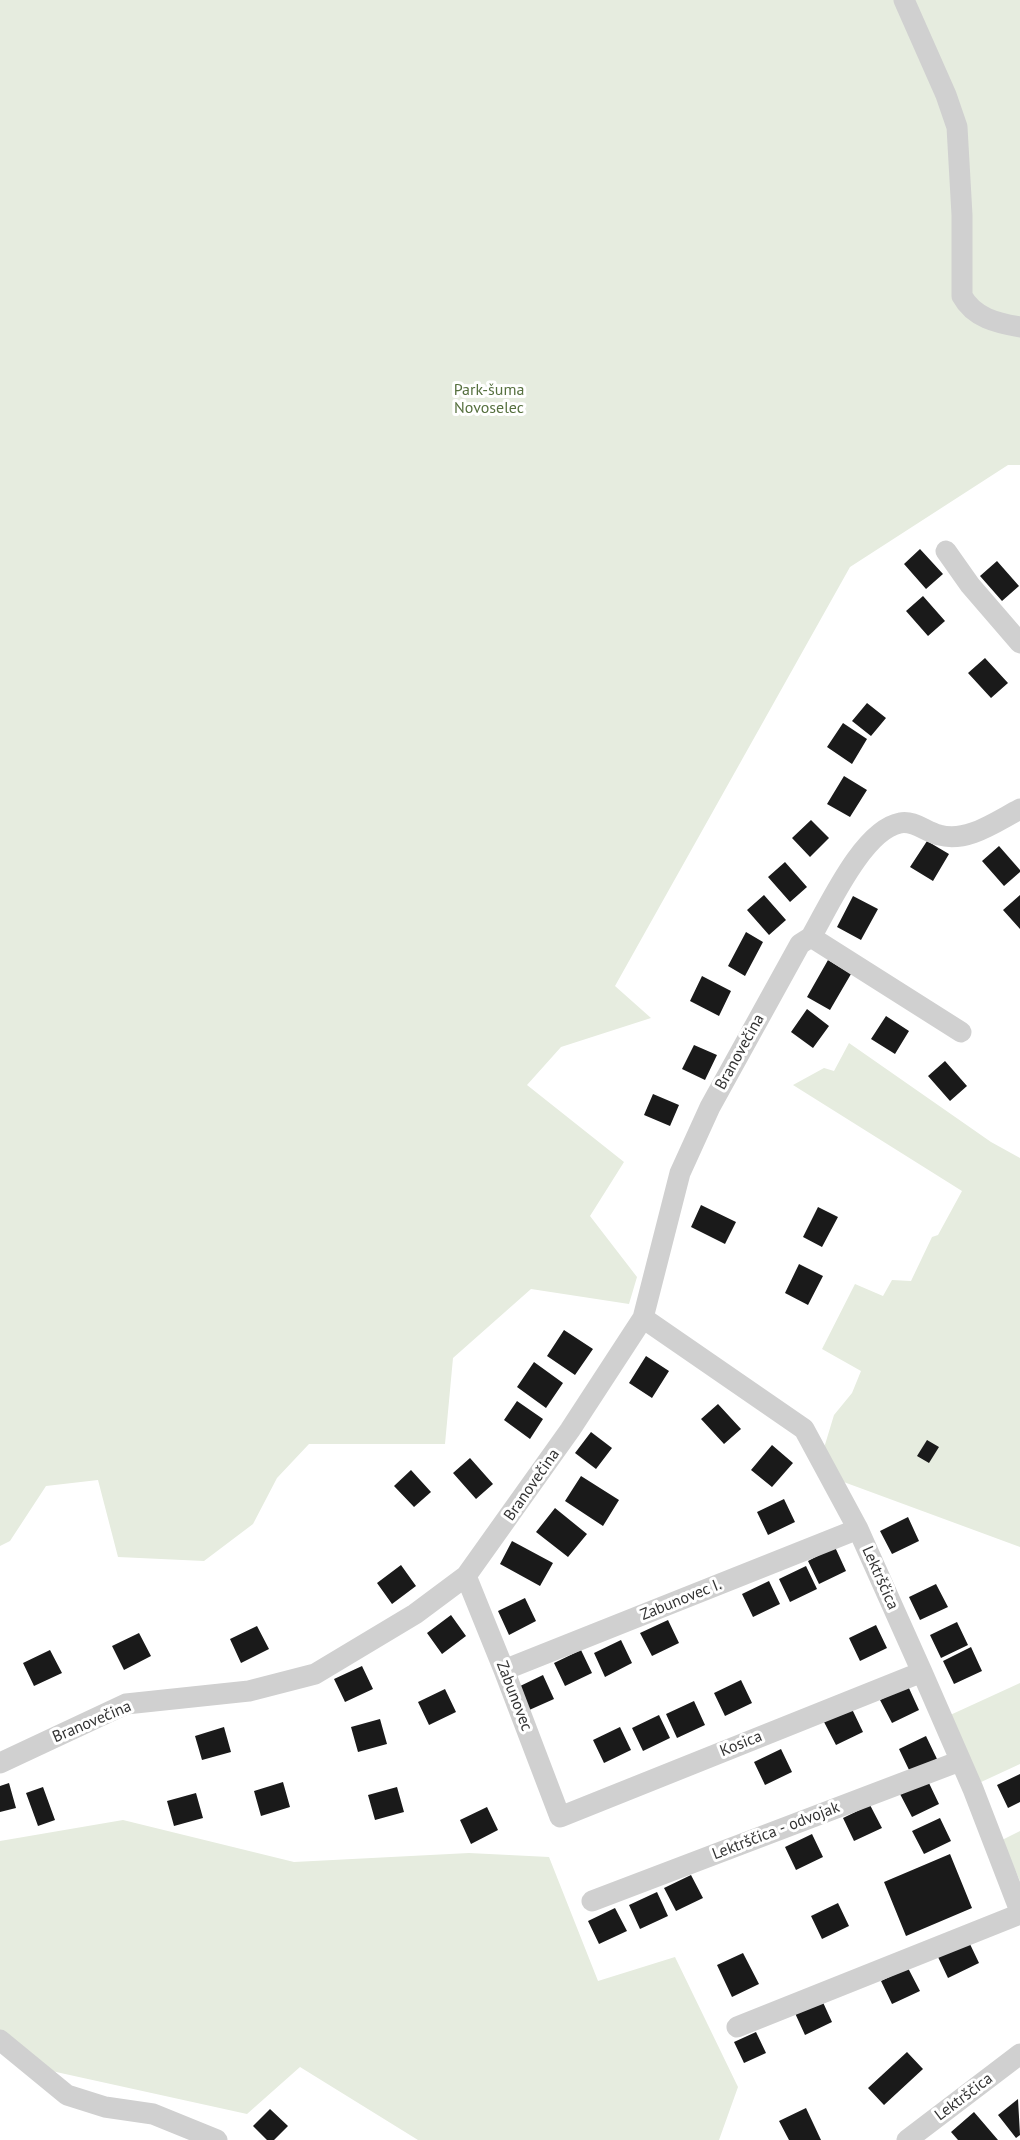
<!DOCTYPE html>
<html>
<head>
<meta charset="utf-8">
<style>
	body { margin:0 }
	canvas { display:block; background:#fff }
</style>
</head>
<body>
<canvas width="1020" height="2140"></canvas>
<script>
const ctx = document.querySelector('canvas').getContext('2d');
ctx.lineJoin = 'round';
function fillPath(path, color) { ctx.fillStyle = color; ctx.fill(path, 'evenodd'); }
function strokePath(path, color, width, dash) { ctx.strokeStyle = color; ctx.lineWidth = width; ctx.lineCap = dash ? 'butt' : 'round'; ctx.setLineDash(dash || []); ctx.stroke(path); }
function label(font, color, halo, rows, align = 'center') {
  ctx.font = font + ' "PT Sans",sans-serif'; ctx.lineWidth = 6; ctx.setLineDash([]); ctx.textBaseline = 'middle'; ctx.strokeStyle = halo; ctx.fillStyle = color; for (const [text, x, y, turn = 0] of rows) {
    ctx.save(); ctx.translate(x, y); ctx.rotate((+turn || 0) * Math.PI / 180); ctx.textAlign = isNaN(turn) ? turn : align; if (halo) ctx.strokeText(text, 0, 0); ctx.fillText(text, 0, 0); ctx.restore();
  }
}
const green = new Path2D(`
	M0,0H1020V465H1008L850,567L615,986L651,1018L561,1047L527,1085L624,1162L590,1216L637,1277L629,1304L531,1289L453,1358L445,1444H309L277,1478L253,1524L204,1561L118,1557L98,1480L46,1486L10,1541L0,1546Z
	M849,1043L991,1142L1020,1158V1547L841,1481L824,1448L834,1415L852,1393L861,1371L822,1349L855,1284L883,1296L892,1280L911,1281L932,1237L938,1235L962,1191L793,1085L824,1068L834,1071Z
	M1020,1683V1764L979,1783L948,1716Z
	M123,1820L294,1862L469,1853L549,1857L598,1981L675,1957L738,2087L719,2140H418L300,2067L247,2114L47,2070L0,2037V1841Z
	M1020,1831V1881L1002,1840Z`);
const building = new Path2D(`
	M920,549L943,574L926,589L904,564Z
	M997,561L1019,586L1002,601L980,576Z
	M923,596L945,621L928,636L906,611Z
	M985,658L1008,683L991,698L968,673Z
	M867,703L886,718L871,736L852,721Z
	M843,723L867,739L852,764L827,747Z
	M844,776L867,790L850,817L827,804Z
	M811,820L829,838L810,857L792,838Z
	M927,841L949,854L933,881L910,867Z
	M999,846L1020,870V872L1004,886L982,861Z
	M785,862L807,887L790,902L768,877Z
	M764,895L786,920L769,935L747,910Z
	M1020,895V929L1003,910Z
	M853,896L878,909L861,940L837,927Z
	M746,932L763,942L745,976L728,966Z
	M828,960L851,974L830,1010L807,997Z
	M702,976L731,991L719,1016L690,1001Z
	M807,1009L829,1026L813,1048L791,1032Z
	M886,1016L909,1031L895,1054L871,1039Z
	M694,1045L717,1055L705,1080L682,1069Z
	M945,1061L967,1086L950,1101L928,1076Z
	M653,1094L679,1105L670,1126L644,1115Z
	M701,1205L736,1222L725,1244L691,1227Z
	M818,1207L838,1217L822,1247L803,1237Z
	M799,1264L823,1276L808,1305L785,1293Z
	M564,1330L593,1349L575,1375L547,1356Z
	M646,1356L669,1371L652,1398L629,1383Z
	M534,1362L563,1383L546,1408L517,1387Z
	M517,1401L543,1419L530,1439L504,1420Z
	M718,1404L741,1429L724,1444L701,1419Z
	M591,1432L612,1448L596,1469L575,1453Z
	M927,1440L939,1447L929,1463L917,1456Z
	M772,1445L793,1463L772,1487L751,1470Z
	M470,1458L493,1484L476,1499L453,1473Z
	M411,1470L431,1492L414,1507L394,1486Z
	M581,1476L619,1500L603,1526L565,1501Z
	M784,1499L795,1522L768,1535L757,1512Z
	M555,1508L587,1534L568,1557L536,1532Z
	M908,1517L919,1541L892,1554L880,1531Z
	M512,1541L553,1563L540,1586L500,1564Z
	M835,1547L846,1571L819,1584L808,1561Z
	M401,1565L416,1586L392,1604L377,1583Z
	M806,1566L817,1589L790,1602L779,1579Z
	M769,1581L780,1604L753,1617L742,1594Z
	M936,1584L948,1607L920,1620L909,1597Z
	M525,1598L536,1621L509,1635L498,1611Z
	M451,1615L466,1636L442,1654L427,1633Z
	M668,1620L679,1643L652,1656L640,1633Z
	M957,1622L968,1645L941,1658L930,1635Z
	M876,1625L887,1648L860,1661L849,1638Z
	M257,1626L269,1649L241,1663L230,1639Z
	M139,1633L151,1656L124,1670L112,1646Z
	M621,1640L632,1663L605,1677L594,1653Z
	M971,1647L982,1671L954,1684L943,1661Z
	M50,1650L62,1673L34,1686L23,1663Z
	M581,1650L592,1673L565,1686L554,1663Z
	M362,1666L373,1689L345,1702L334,1679Z
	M543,1675L554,1699L527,1711L516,1688Z
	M741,1680L752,1703L725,1716L714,1693Z
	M908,1686L919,1710L892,1723L880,1700Z
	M445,1689L456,1712L429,1725L418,1702Z
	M694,1701L705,1725L677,1738L666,1714Z
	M852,1709L863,1732L836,1745L824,1722Z
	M659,1715L670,1738L643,1751L632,1728Z
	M380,1719L387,1744L358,1752L351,1727Z
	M224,1727L231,1752L202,1760L195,1736Z
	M620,1727L631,1750L604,1763L593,1740Z
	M926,1736L937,1759L910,1772L899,1749Z
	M781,1749L792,1772L765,1785L754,1762Z
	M1020,1774V1802L1008,1808L997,1785Z
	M928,1781L939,1804L912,1817L900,1794Z
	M283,1782L290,1807L261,1816L254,1791Z
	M9,1783L16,1808L0,1812V1786Z
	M43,1787L55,1820L38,1826L26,1793Z
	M397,1787L404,1812L375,1820L368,1795Z
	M196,1793L203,1818L174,1826L167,1801Z
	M870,1805L882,1828L854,1841L843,1818Z
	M487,1807L498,1830L471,1844L460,1820Z
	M940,1818L951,1841L924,1854L912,1831Z
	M812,1834L823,1857L796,1870L785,1847Z
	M950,1854L972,1908L906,1936L884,1882Z
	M691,1875L703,1898L676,1911L664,1888Z
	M657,1892L668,1916L640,1929L629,1905Z
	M838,1903L849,1926L822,1939L811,1916Z
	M615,1908L627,1931L599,1944L588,1921Z
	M969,1942L979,1963L948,1978L938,1957Z
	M743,1953L759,1984L732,1997L717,1965Z
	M908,1968L920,1991L892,2004L881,1981Z
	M821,1998L832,2022L805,2035L794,2011Z
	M756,2032L766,2053L744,2063L734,2042Z
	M907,2052L923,2069L884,2105L868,2088Z
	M1018,2099L1020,2135L1016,2138L998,2115Z
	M806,2108L821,2140H789L779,2121Z
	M270,2109L288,2126L274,2140H267L253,2126Z
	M974,2112L998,2140H958L951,2132Z`);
const minor = new Path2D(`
	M904,0L946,95L957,127L962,215V296C974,318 997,323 1020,327
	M946,551L970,585L1020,643
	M811,937L961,1032
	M643,1318L804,1429L858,1529L922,1672L973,1789L1020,1911
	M466,1576L504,1670L560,1817L922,1672
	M504,1670L858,1529
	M0,1763L126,1704L249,1691L315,1674L415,1614L466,1576L570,1430L643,1318L680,1173L710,1107L800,944L811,937C829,906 863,830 900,823C914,820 926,832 939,835C967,843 995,822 1020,809
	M592,1901L960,1761
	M737,2027L1020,1914
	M0,2040L67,2095L105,2107L153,2114L217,2140
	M907,2140L1020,2054`);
const parkNames = [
	["Park-šuma",489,390],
	["Novoselec",489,408]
];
const streetNames = [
	["Branovečina",740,1052,-61],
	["Branovečina",532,1485,-55],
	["Lektrščica",880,1578,66],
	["Zabunovec I.",681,1600,-22],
	["Zabunovec",514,1696,69],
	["Branovečina",92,1722,-23],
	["Kosica",741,1744,-22],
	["Lektrščica - odvojak",776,1831,-21],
	["Lektrščica",964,2097,-37]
];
fillPath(green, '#e6ecdf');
fillPath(building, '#1a1a1a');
strokePath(minor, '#d0d0d0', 21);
label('16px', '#56703f', '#fff', parkNames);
label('16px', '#333', '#fff', streetNames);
</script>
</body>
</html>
